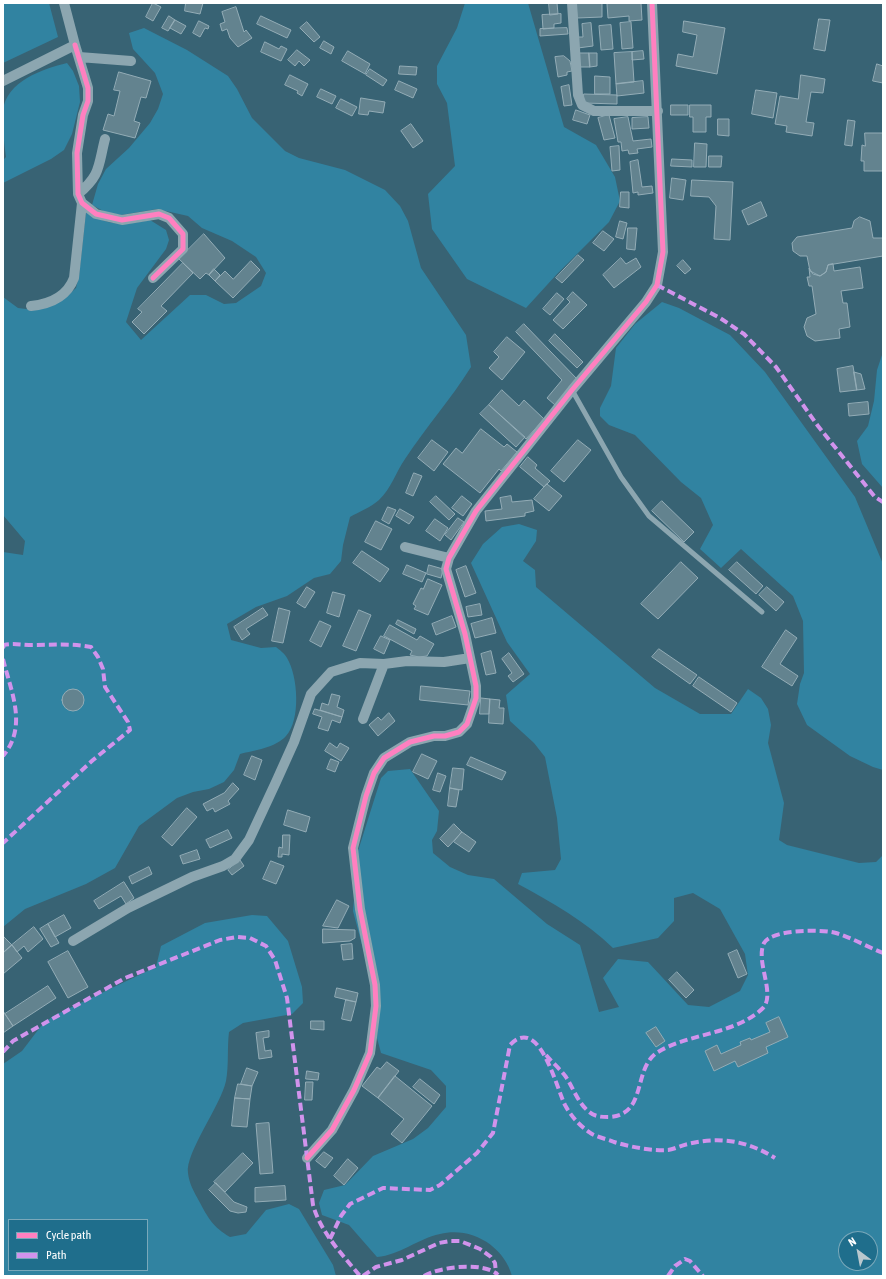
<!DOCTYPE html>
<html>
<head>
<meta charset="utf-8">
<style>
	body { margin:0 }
	#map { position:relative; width:886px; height:1279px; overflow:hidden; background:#386374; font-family:"Asap Condensed",sans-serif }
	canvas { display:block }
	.frame { position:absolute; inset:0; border:4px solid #fff; pointer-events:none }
	.legend { position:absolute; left:8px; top:1219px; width:140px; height:52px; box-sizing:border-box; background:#1f6e8c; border:1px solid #79a8ba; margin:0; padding:5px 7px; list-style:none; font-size:12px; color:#fff }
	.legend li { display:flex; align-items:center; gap:8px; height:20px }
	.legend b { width:20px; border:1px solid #79a8ba }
	.north { position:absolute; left:838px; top:1231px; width:40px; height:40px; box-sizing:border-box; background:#1f6e8c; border:1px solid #79a8ba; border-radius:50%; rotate:328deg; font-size:11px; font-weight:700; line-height:16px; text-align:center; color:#fff }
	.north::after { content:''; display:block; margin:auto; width:14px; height:18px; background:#b9c8ce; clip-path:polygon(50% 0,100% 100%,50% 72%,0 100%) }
</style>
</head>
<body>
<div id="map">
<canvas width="886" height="1279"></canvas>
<div class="frame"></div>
<ul class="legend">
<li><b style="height:5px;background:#ff80c0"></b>Cycle path</li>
<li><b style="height:5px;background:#d193ec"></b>Path</li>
</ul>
<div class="north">N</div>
</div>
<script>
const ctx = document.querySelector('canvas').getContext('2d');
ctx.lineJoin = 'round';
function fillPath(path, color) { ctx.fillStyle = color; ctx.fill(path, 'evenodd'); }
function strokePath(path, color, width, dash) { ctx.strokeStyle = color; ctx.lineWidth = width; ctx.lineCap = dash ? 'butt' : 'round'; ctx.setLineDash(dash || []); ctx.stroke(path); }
const green = new Path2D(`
	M3,3H49L58,37L3,63Z
	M465,3H528L564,127L596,145L615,177L620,201L609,222L557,274L526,308L467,279L432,229L428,194L455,166L447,103L437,84V66L457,28Z
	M144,28L187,50L228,76L237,89L252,118L285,151L299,158L345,170L385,190L400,206L408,221L421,268L466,335L471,367C451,399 426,427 405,459C396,472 391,489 379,500C371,507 359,512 350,517L343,545L341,561L330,574L314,578L287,596L256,607L227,624L231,640L261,648L276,647C280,650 285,654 287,658C298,676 301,720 286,736C275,748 255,750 240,754L234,770L224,782L209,789L193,792L177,798L139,826L115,868L86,884L25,909L3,927V552L23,555L25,541L3,515V297L18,308L34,310L64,299L76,288L79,276L86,212C110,227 124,225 150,220L166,230L169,240L166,249L137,288L126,322L141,340L190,295H206L224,304L236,303L261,286L266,273L256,257L232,241L202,228L188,216L157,209L121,215L105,212L92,205L98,184L106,169L129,148L150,123L158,109L163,94L155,73L133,49L129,33Z
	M67,63L73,71L79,86L80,102L72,134L64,150L51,159L3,183V160L6,157C4,142 2,126 3,111C6,81 43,69 67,63Z
	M662,302L679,308L730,335L765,372L855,497L883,564V770L873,767L850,756L807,725L797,704L800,684L804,673L803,621L793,596L741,549L721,568L700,549L713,525L701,498L681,482L635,435L609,425L600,416V408L611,386L616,348L635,324Z
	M883,352V488L862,464L857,441L868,426L874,401L877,370Z
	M519,524L537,530L536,541L523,561L535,570L536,587L655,688L700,714H731L748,689L761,698L768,709L771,725L768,743L784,803L779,840L787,845L859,863L876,862L883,855V1276H512C504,1246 471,1226 440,1234C417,1239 400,1255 377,1257L349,1225L322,1215L319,1203L324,1190L345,1185L373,1156L413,1139L428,1128L446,1107V1086L431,1070L381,1053L377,1038L379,1009L353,911L358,851L381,778L388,771L410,769L439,811L437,831L432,840L433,853L450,867L468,875L494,879L547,924L580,945L599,1012L619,1007L603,978L618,959L648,962L688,1005L709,1007L740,991L748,975L745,954L720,909L693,893L674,898V921L658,938L613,948C585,921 553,903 518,884L522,873L555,870L561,859L557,818L545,757L534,743L510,721L506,695L530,674L507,642L471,563L483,544L502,527ZM846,1239H870V1263H846Z
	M252,915L267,916L288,941L302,987L303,1003L292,1014L243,1023L229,1032C227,1048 229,1065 226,1081C221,1105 185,1153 188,1173C189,1183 194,1192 199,1201C208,1218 213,1227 230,1237L246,1234L266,1210L289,1204L299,1209L333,1265L336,1276H3V1064L22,1051L41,1026L53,1016L156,967L161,946L205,923ZM9,1220H147V1270H9Z`);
const building = new Path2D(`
	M153,3L161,7L153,21L146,17Z
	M186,3H203L200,14L185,11Z
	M549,3H557L558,14L550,15Z
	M602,3V17L577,18L576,4Z
	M641,3L642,20L629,21V16L608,18L607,4Z
	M236,7L244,32L246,30L252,38L238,47L230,38L227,29L222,31L220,24L225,22L222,12Z
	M561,14V23L554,24V28L543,29L542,15Z
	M169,16L175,20L168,31L162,28Z
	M261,16L291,30L287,38L257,24Z
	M819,19L830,20L825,51L814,49Z
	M175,20L186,26L181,34L170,28Z
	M199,21L209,26L208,29L205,28L200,37L193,33Z
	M684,21L725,28L717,74L676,66L678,54L693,57L697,35L683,32Z
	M307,22L320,37L314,42L300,28Z
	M631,22L633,48L622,49L620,23Z
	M591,23L593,46L578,48L577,37H583L582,24Z
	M611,25L613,49L601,50L599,26Z
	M567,28L568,34L540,36V29Z
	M324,41L334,47L331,54L320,48Z
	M265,42L279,49L281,46L287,49L281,61L261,52Z
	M297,50L310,60L304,66L299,61L295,66L288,60Z
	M348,51L370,64L365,74L342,61Z
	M643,51L644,59L632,60V52Z
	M632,52L634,82L616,84L614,53Z
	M578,53H589L590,67H579Z
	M589,53H597V66L590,67Z
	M564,56L570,61L572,71L567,72V75L558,77L555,57Z
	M877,64L883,66V83L873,81Z
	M400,66L417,67L416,75L399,74Z
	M370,69L387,80L383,86L366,75Z
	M119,72L151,81L146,98L141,97L134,121L140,123L135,138L103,130L108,114L114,116L120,91L114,90Z
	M290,75L308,84L302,96L297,93L298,91L285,85Z
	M801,75L825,79L823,93L811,92L806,122L814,123L812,136L786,132L787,126L775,124L780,96L798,99Z
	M595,76L610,77V94H595Z
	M399,81L417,89L413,98L395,90Z
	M643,81L644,93L617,96L616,84Z
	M569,85L572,105L564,106L561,87Z
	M321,89L336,96L332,104L317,97Z
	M756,90L777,93L773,118L752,114Z
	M584,94L617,95V104L584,103Z
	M361,98L385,102L383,113L369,111L368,115L359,114Z
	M341,99L357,107L352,116L336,108Z
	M671,105H688V115H671Z
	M690,105H711V117H706V132H693V117H690Z
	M576,110L590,115L587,124L573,120Z
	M609,115L615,138L604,140L598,118Z
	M628,117L633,141L651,139L652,147L637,149L638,153L629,154L628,150L622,151L621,142H618L614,119Z
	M648,117L649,128L632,129V118Z
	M718,119H729V136L718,135Z
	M848,120L855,121L852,146L845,145Z
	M411,124L423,141L413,148L401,131Z
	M865,133H883V171H864V161H861L862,145L865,146Z
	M695,143L707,144L706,167H694Z
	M619,146L620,170L612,171L610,147Z
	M709,156H722L721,167H709Z
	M672,159L692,160V167L671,166Z
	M638,160L642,187L652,186L653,193L638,195V192L633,193L630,162Z
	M672,178L686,180L683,200L670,198Z
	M692,180L733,182L730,240L714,239L716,206L709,197L691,196Z
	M621,192H629V208L620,207Z
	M761,202L767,216L748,225L742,211Z
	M860,217L870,221L873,238H883V256L828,265L826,272L820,276L810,271L807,256H800L793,251L792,243L797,237L852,228L854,221Z
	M620,221L627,223L623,239L616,237Z
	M628,228H637L635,250L627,249Z
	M603,231L614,239L604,251L593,243Z
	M204,234L225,258L209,275L206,273L200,279L179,259Z
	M578,255L584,260L562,283L556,278Z
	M621,258L626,264L636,258L641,267L614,288L603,275Z
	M683,260L691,269L685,274L677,266Z
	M251,261L260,270L233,298L215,281L225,271L233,279Z
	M183,263L193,273L161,306L167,311L144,334L132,322L142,312L138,309Z
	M833,264L834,271L860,267L863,288L841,291L843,303H847L850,327L839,329L840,338L815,341L807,336L804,327L807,318L816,314L812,286H809L807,277H810L809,268L813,274L820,276L826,272L828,265Z
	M214,269L220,275L215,281L209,275Z
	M573,292L587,305L563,329L553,320L570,302L567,299Z
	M557,293L564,299L550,315L543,309Z
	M524,324L577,379L555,405L547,398L562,380L516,332Z
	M555,334L583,362L577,368L549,341Z
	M507,337L525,352L502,380L489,368L499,357L494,352Z
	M853,366L857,390L840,392L837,369Z
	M854,372L861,374L865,389L857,390Z
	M502,390L519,406L524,400L544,419L526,439L489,405Z
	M868,402L869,414L849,416L848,404Z
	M489,405L525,437L516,447L480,414Z
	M481,429L504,447L507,444L517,452L501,471L499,469L480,493L443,464L456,448L462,453Z
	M432,440L448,452L434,471L418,458Z
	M578,440L591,450L564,482L551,471Z
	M528,457L537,465L535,468L550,481L544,487L520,467Z
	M414,473L422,476L413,496L406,493Z
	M547,484L562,496L549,511L534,499Z
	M436,496L455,514L449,520L430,502Z
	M462,496L472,504L463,516L452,508Z
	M511,496L512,502L532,500L534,511L525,513V516L486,521L485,511L502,509L500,498Z
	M662,501L694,532L684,542L652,511Z
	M388,507L396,510L389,524L382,520Z
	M400,509L414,517L409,524L396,516Z
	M458,518L464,522L451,540L445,535Z
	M435,519L448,528L440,541L426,531Z
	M376,521L392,529L381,550L365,542Z
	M362,551L389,569L380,582L353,563Z
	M681,562L698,578L658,619L641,604Z
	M737,562L763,586L756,594L729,570Z
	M407,565L426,573L422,582L403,574Z
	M429,565L443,569L441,578L427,574Z
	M466,566L476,593L465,597L456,570Z
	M428,579L442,585L428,615L414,609L416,606L413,604L421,588L423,589Z
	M307,587L315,592L305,608L297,603Z
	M767,587L784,602L776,611L759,595Z
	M333,592L345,595L339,617L327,613Z
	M480,604L482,615L468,617L466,607Z
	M263,608L268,615L246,629L250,634L242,640L234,627Z
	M279,608L290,611L283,643L272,641Z
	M359,610L371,615L356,651L343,646Z
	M452,616L456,627L436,635L432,624Z
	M492,618L496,633L475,638L471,624Z
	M398,620L416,629L414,634L396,624Z
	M320,621L331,626L321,647L310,641Z
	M390,625L417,640L420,636L434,644L427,656L419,657L410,655L412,651L384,636Z
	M786,630L797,638L780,664L798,676L792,686L762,667Z
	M381,636L390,640L384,654L374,649Z
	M659,649L697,675L690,684L652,657Z
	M491,651L496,673L486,675L481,654Z
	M509,653L524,674L513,682L508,676L512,673L502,659Z
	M699,677L737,703L731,712L693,686Z
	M421,686L470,691L468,705L420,700Z
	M62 700a11 11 0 1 1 22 0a11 11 0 1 1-22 0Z
	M332,694L340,696L337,707L344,710L342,717L320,710L322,703L328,705Z
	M481,698L490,699L489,714H480Z
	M490,699L500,700L499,708H504L503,724L489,723Z
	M315,709L342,717L340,723L332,720L328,731L318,728L322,717L313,714Z
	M389,713L395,721L378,736L369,725L378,717L381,720Z
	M330,743L337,748L340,743L349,748L341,761L325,751Z
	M422,754L437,761L428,779L413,772Z
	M252,756L262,760L255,780L244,775Z
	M471,757L506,772L502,780L467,765Z
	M331,759L339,762L335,772L327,769Z
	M453,768L464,769L462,790L450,788Z
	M438,773L446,776L440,792L433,790Z
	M233,783L239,789L228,801L230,804L215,812L213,808L207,811L203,804L224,793Z
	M450,788L459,790L456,807L448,806Z
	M187,808L197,817L172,846L162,837Z
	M288,810L310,817L306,832L284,825Z
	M454,824L462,832L448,847L440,839Z
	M228,830L232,838L210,848L206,840Z
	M462,832L476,842L469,852L454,842Z
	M283,835H290L289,855L282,854V857H278L279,847L282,848Z
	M197,850L200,859L183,864L180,856Z
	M240,860L244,866L232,875L228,870Z
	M271,861L284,866L276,884L263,879Z
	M149,867L152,874L132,884L129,877Z
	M124,882L134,898L126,904L121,896L99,909L94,901Z
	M337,900L349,906L338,928L323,926Z
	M64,915L71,928L55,937L48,924Z
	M48,924L59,943L51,947L40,929Z
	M34,927L43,939L28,952L24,946L17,952L12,945Z
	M323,929L355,930V938L350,941L323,943Z
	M4,937L12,945L3,953V938Z
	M352,944L353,959L343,960L341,945Z
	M12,945L22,958L3,974V953Z
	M737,950L747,974L738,978L728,954Z
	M68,951L88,987L68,998L48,962Z
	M677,972L694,990L686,998L669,980Z
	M48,986L56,998L13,1026L5,1014Z
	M337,988L358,993L356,1002L335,997Z
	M346,1000L356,1002L351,1021L342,1019Z
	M3,1011L13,1026L3,1033Z
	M779,1017L788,1037L766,1047L768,1053L738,1067L735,1061L714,1071L705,1051L717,1045L721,1054L741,1045L740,1042L750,1038L751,1040L770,1032L766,1023Z
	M311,1021H324V1030L311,1029Z
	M656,1027L665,1041L656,1047L646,1033Z
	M269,1031V1037L263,1038L265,1051L271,1050L272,1057L259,1059L256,1033Z
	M387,1062L399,1071L378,1098L362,1086L377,1067L380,1069Z
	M247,1068L258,1072L252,1086L241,1084Z
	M307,1071L319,1073L318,1080L306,1079Z
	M395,1076L432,1106L402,1143L391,1134L404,1119L378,1098Z
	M420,1079L440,1095L434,1104L413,1087Z
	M306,1082H313L312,1100H305Z
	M238,1084L252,1086L250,1099L235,1098Z
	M235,1098L250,1099L247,1127L232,1126Z
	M269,1123L273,1173L260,1174L256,1124Z
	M324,1152L333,1158L325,1168L316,1161Z
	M243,1153L253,1163L225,1192L214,1182Z
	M348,1159L358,1168L344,1185L334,1176Z
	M216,1183L234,1202L247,1207L246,1212L238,1213L230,1211L209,1190Z
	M285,1186L286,1200L255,1202V1188Z`);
const service = new Path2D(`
	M572,390L621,477L649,516L762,612`);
const minor = new Path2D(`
	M572,3L578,95L582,105L594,111H658
	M75,45L88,88V101L83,115L77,153L78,194L82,203L96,214L122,220L159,214L169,218L183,234V249L153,278
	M79,57L131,61
	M3,81L75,45L64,3
	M78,194C101,175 98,166 105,139
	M31,306C50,304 67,297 74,278L82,203
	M405,547L449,558
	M363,719L384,664
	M73,941L128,908L192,877L223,866L235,859L249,840L276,782L294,742L311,694L331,672L360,663L384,664L407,661L444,662L470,658
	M307,1158L332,1130L354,1090L370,1053L376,1006L375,985L360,909L353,848L366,796L374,773L384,758L410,742L434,736H445L459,732L467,724L476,698V686L465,634L446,569L449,558L476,511L572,390L646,302L657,285L663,252L652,3`);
const quiet = new Path2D(`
	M657,285L720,318L744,334L776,367L818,426L875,497L883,502
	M3,648L4,645C14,643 20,645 29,645C50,645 70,643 91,647L98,657L103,669L105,687L128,722L130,730L93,760L3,843
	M3,659C11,692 28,726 3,756
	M3,1052L13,1041L125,978L220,940L237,937L250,938L266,946L275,960L287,998L313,1205C321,1233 342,1254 360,1276
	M546,1055C552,1062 560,1069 566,1077C573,1088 578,1102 587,1110C594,1117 601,1117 609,1117C648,1115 632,1068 658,1052C689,1033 735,1035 763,1008C776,994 755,961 764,943C772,929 822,929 836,933C852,938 868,947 883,953
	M330,1239L341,1216L350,1204L383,1188L430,1190L440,1185L477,1153L493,1133L510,1045C539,1014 556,1087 565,1105C571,1116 579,1125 589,1132C595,1137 607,1139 614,1142C631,1147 651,1151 668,1150C675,1149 682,1145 688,1144C720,1136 748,1141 775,1158
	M363,1276L376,1267L402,1260L439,1243L450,1241H460L480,1249L491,1257L495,1263L496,1273
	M424,1276C439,1267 484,1261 498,1275
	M668,1276L675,1266L685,1259L690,1261L703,1276`);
const cycleway = new Path2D(`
	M75,45L88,88V101L83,115L77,153L78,194L82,203L96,214L122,220L159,214L169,218L183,234V249L153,278
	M307,1158L332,1130L354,1090L370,1053L376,1006L375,985L360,909L353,848L366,796L374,773L384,758L410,742L434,736H445L459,732L467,724L476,698V686L465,634L446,569L449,558L476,511L572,390L646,302L657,285L663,252L652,3`);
fillPath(green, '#3183a1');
fillPath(building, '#63838f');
strokePath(building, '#93acb6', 1);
strokePath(service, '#8ca6b0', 5);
strokePath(minor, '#8ca6b0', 10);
strokePath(quiet, '#d193ec', 4, [8, 4]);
strokePath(cycleway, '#ff80c0', 5);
</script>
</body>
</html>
